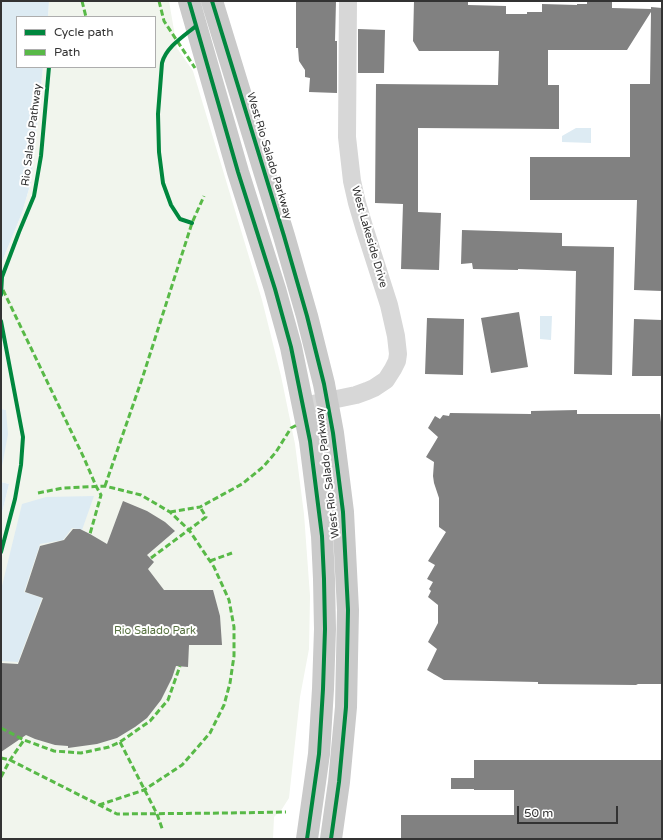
<!DOCTYPE html>
<html>
<head>
<meta charset="utf-8">
<style>
	body { margin:0 }
	#map { position:relative; width:663px; height:840px; overflow:hidden; background:#fff; font-family:"Varela Round",sans-serif }
	canvas { display:block }
	.frame { position:absolute; inset:0; border:2px solid #333; pointer-events:none }
	.legend { position:absolute; left:16px; top:16px; width:140px; height:52px; box-sizing:border-box; background:#fff; border:1px solid #adadad; margin:0; padding:5px 7px; list-style:none; font-size:12px; color:#333 }
	.legend li { display:flex; align-items:center; gap:8px; height:20px }
	.legend b { width:20px; border:1px solid #adadad }
	.scale { position:absolute; left:517px; top:806px; width:101px; height:18px; box-sizing:border-box; border:2px solid #333; border-top:0; padding-left:5px; font-size:12px; line-height:14px; white-space:nowrap; color:#333; -webkit-text-stroke:3px #fff; paint-order:stroke }
</style>
</head>
<body>
<div id="map">
<canvas width="663" height="840"></canvas>
<div class="frame"></div>
<ul class="legend">
<li><b style="height:5px;background:#00873e"></b>Cycle path</li>
<li><b style="height:5px;background:#58b947"></b>Path</li>
</ul>
<div class="scale">50 m</div>
</div>
<script>
const ctx = document.querySelector('canvas').getContext('2d');
ctx.lineJoin = 'round';
function fillPath(path, color) { ctx.fillStyle = color; ctx.fill(path, 'evenodd'); }
function strokePath(path, color, width, dash) { ctx.strokeStyle = color; ctx.lineWidth = width; ctx.lineCap = dash ? 'butt' : 'round'; ctx.setLineDash(dash || []); ctx.stroke(path); }
function label(font, color, halo, rows, align = 'center') {
  ctx.font = font + ' "Varela Round",sans-serif'; ctx.lineWidth = 4; ctx.setLineDash([]); ctx.textBaseline = 'middle'; ctx.strokeStyle = halo; ctx.fillStyle = color; for (const [text, x, y, turn = 0] of rows) {
    ctx.save(); ctx.translate(x, y); ctx.rotate((+turn || 0) * Math.PI / 180); ctx.textAlign = isNaN(turn) ? turn : align; if (halo) ctx.strokeText(text, 0, 0); ctx.fillText(text, 0, 0); ctx.restore();
  }
}
const green = new Path2D(`
	M49,1H169L177,48L193,71L262,300L281,376L295,444L304,514L310,596L309,649L300,697L289,798L282,809L274,817L273,839H1V517L9,484L1,482L6,410L1,409V264L22,213L31,182L43,67H155V17H48Z`);
const water = new Path2D(`
	M1,1H49L48,17H17V67H43L31,182L22,213L1,264Z
	M576,128H591V143L562,142V136Z
	M540,316H552L551,340L540,339Z
	M1,409L6,410L8,434L1,472Z
	M1,482L9,484L1,517Z
	M94,496L82,530L72,528L63,540L40,544L24,592L42,598L18,662L1,661V590L22,504L46,497Z`);
const building = new Path2D(`
	M296,1H336L335,41H337V93L309,92L310,78L305,77V70L299,61L298,48H296Z
	M414,1H460V2H468V5L506,6V14H527V12H542V4L577,5V4H587V1H612V8L651,9V7L662,8V291L634,290L637,200H530V157H630V84H650L651,12L627,50H548V85H559V129L418,128V212L441,213L439,270L401,269L403,204L375,203L376,84L498,85L499,51H419L413,41Z
	M358,29L385,30L384,73H358Z
	M462,230L562,233V246L614,247L612,375L574,374L576,271L518,269V270L473,269L472,263L461,264Z
	M519,312L528,367L491,373L481,318Z
	M427,318L464,319L463,375L425,374Z
	M634,319L662,320V376H632Z
	M577,410V414H660L661,422H662V684H638L636,685L538,684V682L444,680L427,670L437,649L428,642L438,623V605L428,597L431,591L429,589L433,582L427,579L435,565L428,561L446,532L439,527V498L434,483L433,476L434,462L426,457L438,437L428,428L435,416L440,419L443,415L449,416L450,413L531,414V411Z
	M123,501L147,511L165,522L175,531L147,555L154,562L148,569L164,590H213L220,616L222,645H189L188,667L176,666L172,678L161,700L147,718L135,727L117,738L97,744L68,748V746L55,745L35,739L26,735L1,752V663L18,664L43,598L25,592L40,546L64,540L73,529H80L90,534L107,544Z
	M474,760H662V839H401V815H514V790H474V789H451V778H474Z`);
const minor = new Path2D(`
	M303,406L356,395L367,391L374,388L386,380L393,369L397,361L398,354L396,336L389,305L365,230L357,203L352,181L347,137L348,1`);
const major = new Path2D(`
	M189,1L238,172L275,289L291,347L310,441L322,536L324,579L325,629L323,689L319,754L307,839
	M212,1L284,236L307,316L324,384L333,433L343,512L348,610L346,707L339,782L331,839`);
const quiet = new Path2D(`
	M82,1L86,17
	M159,1L164,21L195,68
	M3,290L84,458L96,486L101,495L90,534
	M105,486L143,376L192,223L204,196
	M38,493L63,488L105,486L141,495L170,512L189,530L214,567L229,600L234,627V656L230,683L224,705L210,733L182,765L144,790L99,805
	M170,512L200,507L242,484L263,467L276,452L291,428L297,425
	M151,558L206,517L200,507
	M210,561L232,553
	M1,728L24,740L54,751L81,753L109,747L120,742L150,721L168,700L180,666
	M120,742L157,814L163,831
	M1,758L10,760L117,814L229,813L286,812
	M1,777L10,760L24,740`);
const cycleway = new Path2D(`
	M189,1L238,172L275,289L291,347L310,441L322,536L324,579L325,629L323,689L319,754L307,839
	M212,1L284,236L307,316L324,384L333,433L343,512L348,610L346,707L339,782L331,839
	M192,223L180,219L171,205L163,183L159,152L158,114L162,63C166,47 184,36 196,26
	M1,295L2,277L19,232L34,196L41,156L49,67
	M1,321L23,437L21,465L15,499L1,552`);
const streetNames = [
	["Rio Salado Pathway",32,135,-83],
	["West Rio Salado Parkway",269,156,73],
	["West Lakeside Drive",369,237,74],
	["West Rio Salado Parkway",328,473,-97]
];
const parkNames = [
	["Rio Salado Park",155,631]
];
fillPath(green, '#f1f5ed');
fillPath(water, '#ddebf3');
fillPath(building, '#818181');
strokePath(minor, '#d7d7d7', 18);
strokePath(major, '#cacaca', 22);
strokePath(quiet, '#58b947', 3, [6, 3]);
strokePath(cycleway, '#00873e', 4);
label('11px', '#333', '#fff', streetNames);
label('11px', '#56703f', '#fff', parkNames);
</script>
</body>
</html>
